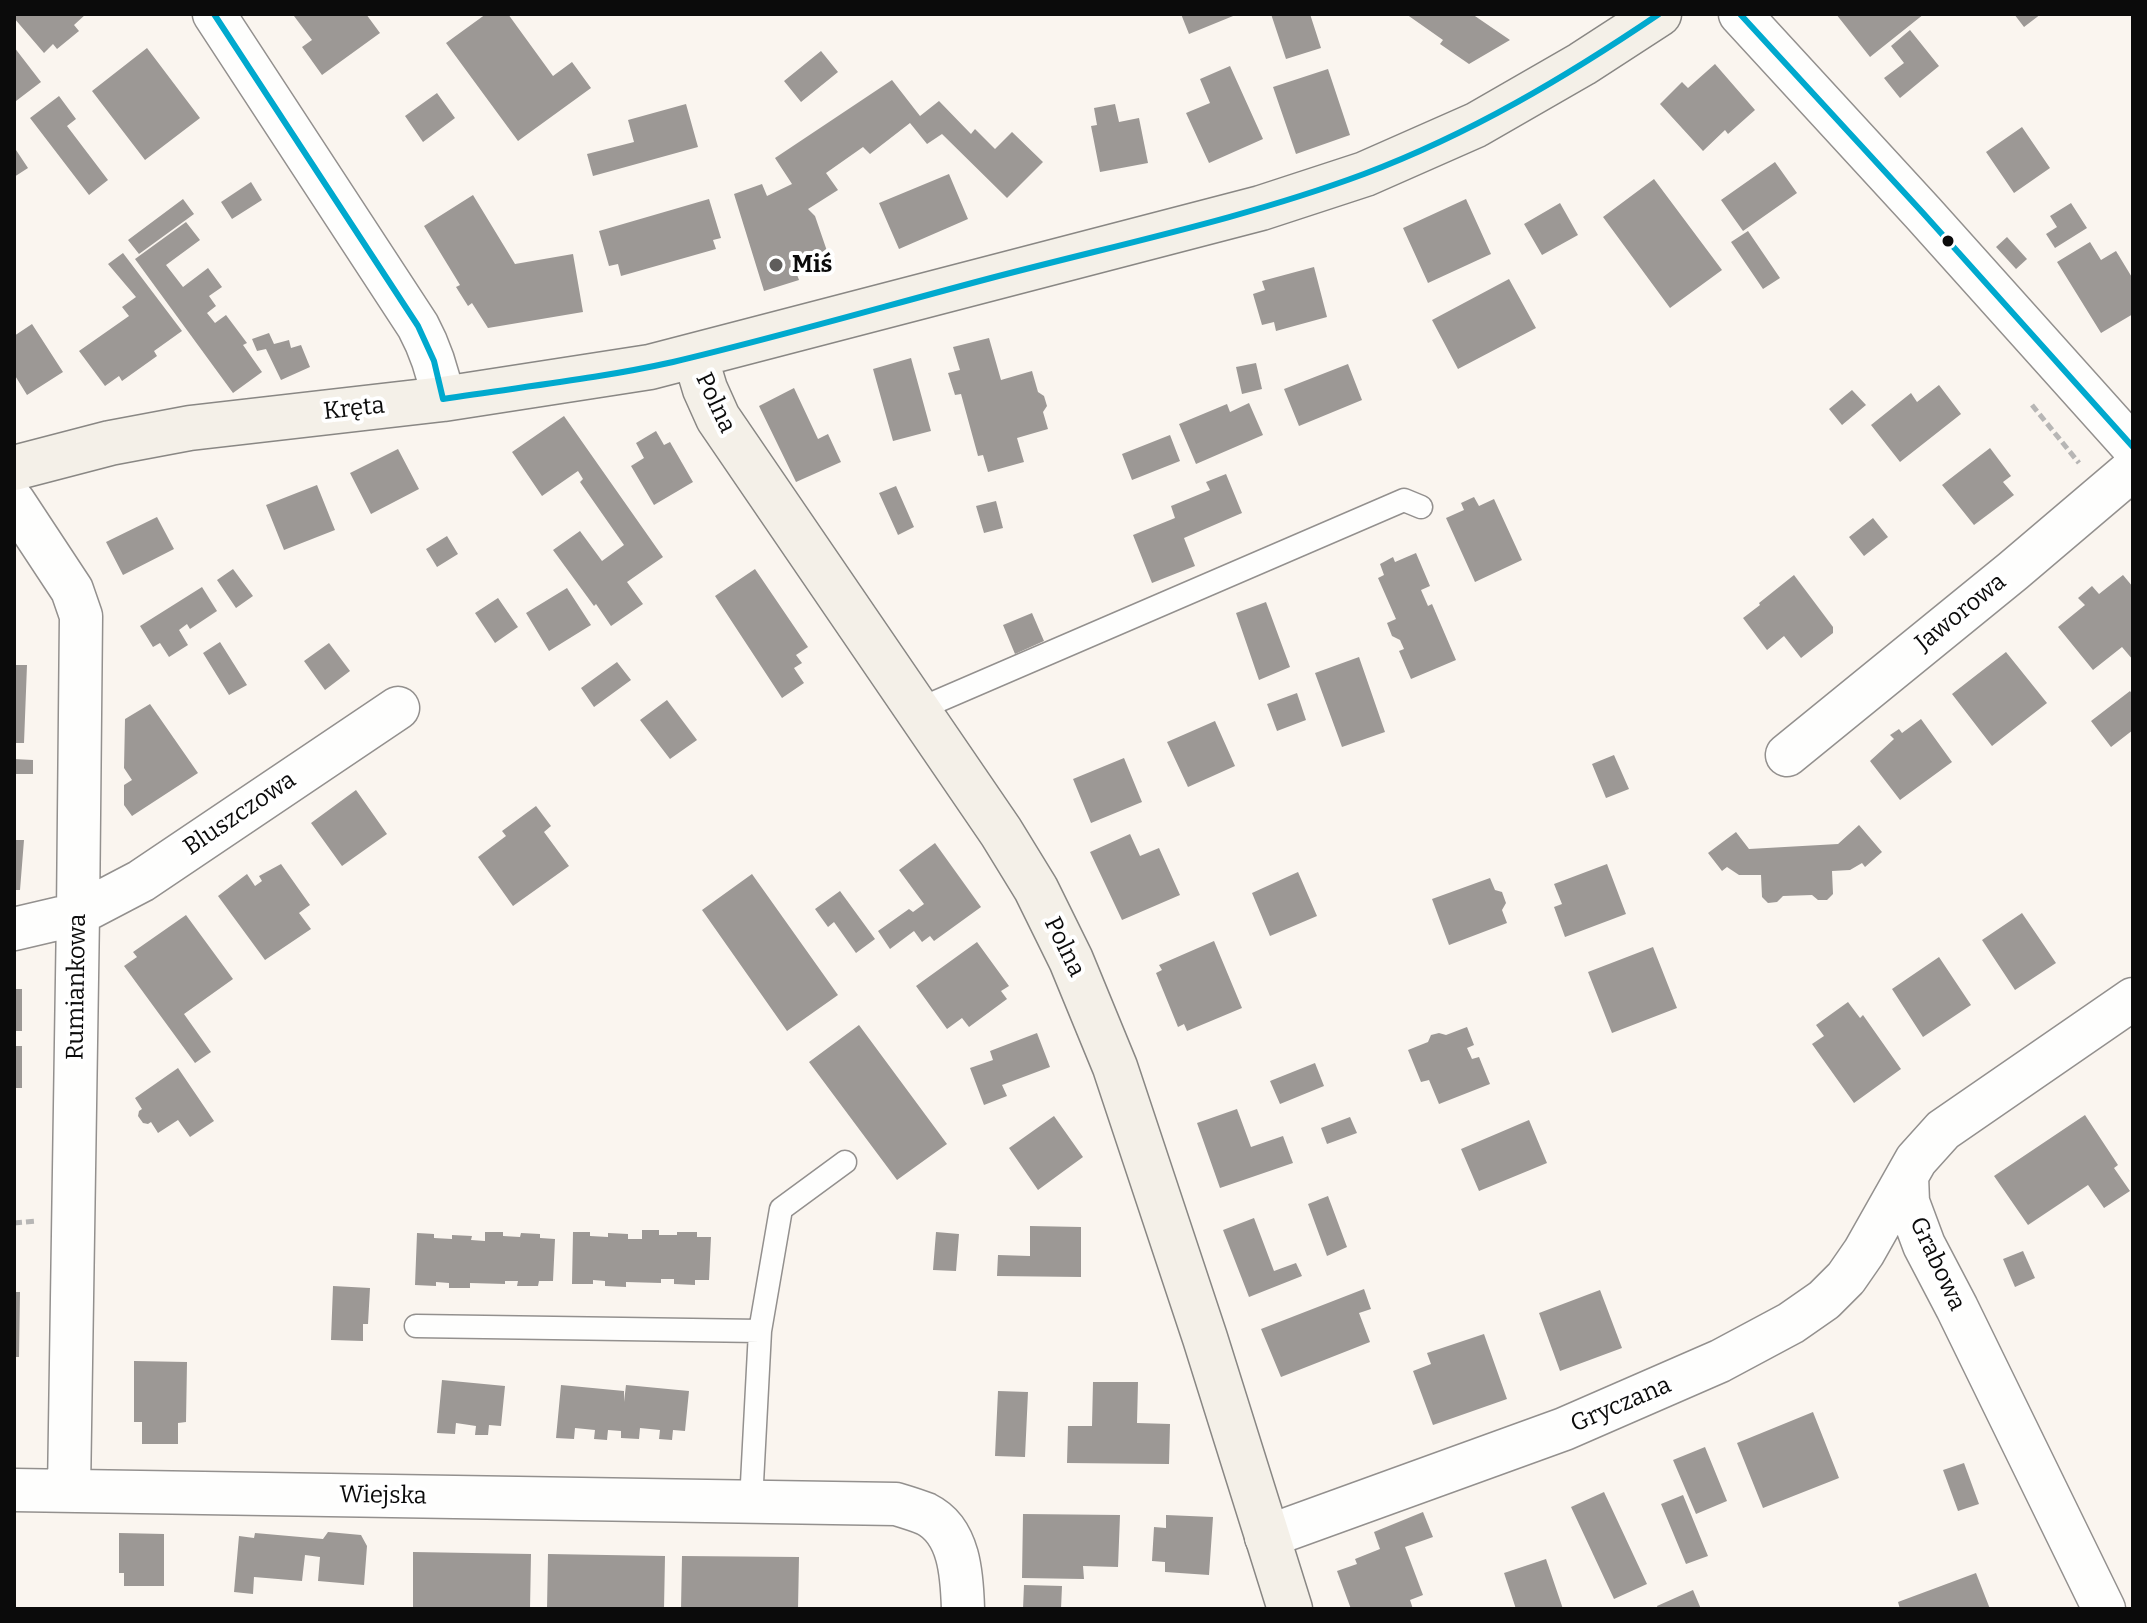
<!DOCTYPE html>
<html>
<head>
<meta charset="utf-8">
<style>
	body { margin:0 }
	#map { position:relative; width:2147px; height:1623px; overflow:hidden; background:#faf5ef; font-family:Bitter,serif }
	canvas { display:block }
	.frame { position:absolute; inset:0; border:16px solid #0b0b0b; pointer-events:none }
</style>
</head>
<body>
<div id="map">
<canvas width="2147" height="1623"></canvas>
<div class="frame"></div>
</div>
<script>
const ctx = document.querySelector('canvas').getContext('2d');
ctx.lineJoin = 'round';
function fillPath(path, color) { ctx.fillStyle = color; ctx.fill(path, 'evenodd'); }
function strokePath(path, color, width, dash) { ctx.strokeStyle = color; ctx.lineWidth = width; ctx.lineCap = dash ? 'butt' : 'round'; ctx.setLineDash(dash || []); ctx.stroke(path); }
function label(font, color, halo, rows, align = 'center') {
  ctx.font = font + ' Bitter,serif'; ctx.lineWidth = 8; ctx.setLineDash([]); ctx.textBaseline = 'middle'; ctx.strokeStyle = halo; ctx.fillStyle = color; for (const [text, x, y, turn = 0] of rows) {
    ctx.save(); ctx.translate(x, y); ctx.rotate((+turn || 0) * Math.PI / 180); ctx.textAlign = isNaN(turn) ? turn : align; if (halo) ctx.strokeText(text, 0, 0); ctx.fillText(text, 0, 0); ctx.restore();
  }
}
const building = new Path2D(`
	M14,14H86L74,25L79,31L57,49L53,44L44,53L14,18Z
	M296,14H366L380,33L322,75L302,47L312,40L294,16Z
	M486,14H508L553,76L572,62L591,88L518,141L446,43Z
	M1181,14H1238L1189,34Z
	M1271,14H1310L1321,48L1286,59Z
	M1406,14H1472L1510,40L1469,64L1440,44L1443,40Z
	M1836,14H1924L1870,57Z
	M2014,14H2041L2024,27Z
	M1910,30L1939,66L1900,98L1884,78L1904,63L1891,46Z
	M14,47L41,82L16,101L14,98Z
	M147,48L200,118L145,160L92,91Z
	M821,51L838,72L801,102L784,81Z
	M1715,64L1755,110L1728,134L1725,130L1703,151L1660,104L1682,82L1688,88Z
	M1230,66L1263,139L1209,163L1186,113L1210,103L1200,79Z
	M1328,69L1350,135L1296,154L1273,87Z
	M892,80L920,116L939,101L971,134L975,129L995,149L1012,132L1043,162L1007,198L942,134L927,144L910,123L870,154L863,147L826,173L838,190L808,209L815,216L827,251L793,264L799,280L764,291L734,194L762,184L767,196L792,184L775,158Z
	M437,93L455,118L423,142L405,116Z
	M59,96L76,119L67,126L108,180L89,195L30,118Z
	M686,104L698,147L593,176L587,154L634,142L628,120Z
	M1115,104L1119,122L1139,118L1148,163L1100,172L1091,126L1097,125L1094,108Z
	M2022,127L2050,168L2014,193L1986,152Z
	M14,147L28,168L14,177Z
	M1775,162L1797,193L1743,231L1721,200Z
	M949,174L968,219L899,249L879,203Z
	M1654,179L1722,270L1670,308L1603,217Z
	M251,182L262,200L232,219L221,202Z
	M473,195L515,264L573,254L583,312L488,328L472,303L468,306L456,287L460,285L424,226Z
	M183,199L194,214L139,254L128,240Z
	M709,199L721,238L713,240L716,249L621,276L618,264L609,266L599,231Z
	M1466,199L1491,254L1428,283L1403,228Z
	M1560,203L1578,235L1542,255L1524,224Z
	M2071,203L2087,228L2055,248L2046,234L2057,227L2050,216Z
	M186,222L200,240L166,265L183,287L208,268L222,287L209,296L216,306L207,313L215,323L226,315L247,343L243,345L262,372L233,393L135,259Z
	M1748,231L1780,278L1763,289L1731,242Z
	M2007,237L2027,259L2016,269L1996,247Z
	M2090,242L2101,260L2116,251L2133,279V314L2101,333L2057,262Z
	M123,253L182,331L154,351L157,356L122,381L119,376L105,386L79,351L129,316L122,307L136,297L108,264Z
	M1314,267L1327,317L1276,331L1274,322L1262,325L1253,294L1265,290L1262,281Z
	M1509,279L1536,328L1458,369L1432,320Z
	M32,324L63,372L27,395L14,374V336Z
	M269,333L274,344L289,340L291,348L301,345L310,367L281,380L266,349L257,351L252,339Z
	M989,338L1001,380L1032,371L1038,392L1044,396L1047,406L1043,412L1048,429L1017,438L1024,462L988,472L983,455L978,456L961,394L955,395L948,373L960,370L953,347Z
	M911,358L931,431L893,441L873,369Z
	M1256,363L1262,389L1242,394L1236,367Z
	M1348,364L1362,400L1299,426L1284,389Z
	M1939,385L1961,414L1900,462L1871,425L1911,393L1917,402Z
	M794,388L818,439L828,434L841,462L796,482L759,406Z
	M1852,390L1866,405L1842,425L1829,409Z
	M1249,403L1263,435L1196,464L1179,424L1227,404L1230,412Z
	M564,416L663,557L627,582L643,604L611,626L596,604L594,606L553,550L580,531L602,561L624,545L580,482L583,479L578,471L542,496L512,452Z
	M656,431L664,445L670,442L693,482L654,505L631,466L644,458L636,443Z
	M1170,435L1180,461L1132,480L1122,454Z
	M1990,448L2011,476L2003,482L2014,495L1974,525L1942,485Z
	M398,449L419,489L371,514L350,473Z
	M1226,474L1242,513L1184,538L1195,566L1152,583L1133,535L1175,518L1171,506L1210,490L1206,482Z
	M317,485L335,530L284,550L266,505Z
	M896,486L914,527L898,535L879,493Z
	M1474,497L1479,506L1494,499L1522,560L1475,582L1446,518L1464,510L1461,503Z
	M996,501L1003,528L984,533L976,506Z
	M157,517L174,549L123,575L106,542Z
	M1873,518L1888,537L1864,556L1849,537Z
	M447,536L458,554L437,567L426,549Z
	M1416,553L1430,586L1421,590L1428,606L1432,604L1456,660L1411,679L1399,651L1404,649L1400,640L1392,636L1387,623L1396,619L1378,578L1384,575L1380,564L1393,557L1395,562Z
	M233,569L253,596L236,608L217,580Z
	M755,569L808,647L796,655L802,663L794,668L804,683L782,698L715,596Z
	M1794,575L1833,627V633L1801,658L1784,636L1767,650L1743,618L1760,605L1759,603Z
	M2123,575L2133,587V660L2122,647L2093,670L2058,627L2085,605L2078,598L2092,586L2099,594Z
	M202,587L217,611L190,629L187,624L179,630L188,645L169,657L160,643L153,647L140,626Z
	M567,588L591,625L549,651L526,613Z
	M498,598L518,627L495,643L475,613Z
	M1266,602L1290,667L1259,680L1236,613Z
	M1032,613L1044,641L1015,654L1003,625Z
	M220,642L247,685L229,695L203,653Z
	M329,643L350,671L325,690L304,661Z
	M2006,652L2047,703L1992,746L1952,694Z
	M1359,657L1385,732L1342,747L1315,673Z
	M617,662L631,680L594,707L581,688Z
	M14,665H27L24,743H14Z
	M2130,691L2133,695V730L2111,747L2091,721Z
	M1297,693L1306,720L1277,731L1267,704Z
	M667,700L697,740L670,759L640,720Z
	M150,704L198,773L132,816L124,805V785L132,780L124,768L125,719Z
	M1921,719L1952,762L1900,800L1870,761L1894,739L1890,735L1899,729L1902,733Z
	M1215,721L1235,766L1188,787L1167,742Z
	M1614,755L1629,789L1606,798L1592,764Z
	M1124,758L1142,802L1091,823L1073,779Z
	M14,759L33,760V774H14Z
	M356,790L387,834L342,866L311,823Z
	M536,806L551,826L544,832L569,866L513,906L478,857L506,836L502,831Z
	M1859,825L1882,852L1865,867L1862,863L1850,870L1832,871L1833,894L1827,900H1818L1812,895L1783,896L1777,902L1768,903L1762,897L1761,875H1739L1727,867L1722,871L1708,853L1736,832L1749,849L1838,844Z
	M1130,834L1140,856L1159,848L1180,895L1122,920L1090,852Z
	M14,840H24L20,890H14Z
	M935,843L981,907L934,941L930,936L922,942L914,931L890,949L878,931L909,909L913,912L924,904L899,870Z
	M281,864L310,905L299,913L311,929L265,960L218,896L247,874L255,886L262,881L259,876Z
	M1607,864L1626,914L1565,937L1554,907L1562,904L1554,884Z
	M1298,872L1317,916L1270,936L1252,893Z
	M752,874L838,995L787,1031L702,910Z
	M1490,878L1495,890L1502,892L1506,903L1502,910L1507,923L1449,945L1432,899Z
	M840,891L875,939L856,953L834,922L828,927L815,909Z
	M2022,913L2056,963L2015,990L1982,940Z
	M186,915L233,979L184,1014L211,1052L195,1063L124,966L137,957L133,952Z
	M1214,941L1242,1008L1187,1031L1184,1024L1178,1027L1156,973L1162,970L1159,965Z
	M977,942L1009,986L1001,991L1007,999L969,1027L962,1018L947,1029L916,986Z
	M1653,947L1677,1008L1612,1033L1588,972Z
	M1939,957L1971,1005L1923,1037L1892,989Z
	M14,989H22V1031H14Z
	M1848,1002L1860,1018L1863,1015L1901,1069L1854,1103L1812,1044L1824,1036L1816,1025Z
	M859,1025L947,1144L897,1180L809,1062Z
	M1467,1027L1474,1045L1467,1048L1472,1059L1479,1057L1490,1084L1439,1104L1429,1080L1421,1082L1408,1050L1428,1042L1431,1035L1439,1033L1446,1035Z
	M1037,1033L1050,1067L1002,1085L1007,1096L984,1105L970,1068L993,1060L990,1051Z
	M14,1046H22V1088H14Z
	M1315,1063L1324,1086L1280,1104L1270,1081Z
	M178,1068L214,1121L190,1137L178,1120L158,1133L151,1122L148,1124L143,1123L138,1116L139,1111L142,1109L135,1098Z
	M1237,1109L1251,1147L1283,1136L1293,1163L1220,1188L1197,1123Z
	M2085,1115L2118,1165L2114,1168L2130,1191L2104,1208L2088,1185L2028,1225L1994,1176Z
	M1054,1116L1083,1157L1038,1190L1009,1148Z
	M1350,1117L1357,1133L1327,1144L1321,1128Z
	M1529,1120L1547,1163L1479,1191L1461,1149Z
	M1328,1196L1347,1247L1327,1256L1308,1204Z
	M1254,1218L1274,1271L1296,1263L1302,1276L1249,1297L1223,1230Z
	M1030,1226L1081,1227V1277L997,1276L998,1255L1030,1256Z
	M642,1230H659V1235H677V1232H697V1237H711L709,1280H695V1285L674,1284V1279H661V1283L626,1282V1287L605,1286V1281L593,1280V1284H572L573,1232H590V1236L608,1237V1233L628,1234V1239H642Z
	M485,1232H503V1236L520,1237L521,1233L540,1234V1238L555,1239L553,1281H539L538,1286H517L518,1281H505V1284L470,1283V1288H449V1283L436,1282V1286L415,1285L417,1233L434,1234V1238L452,1239V1235L472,1236L471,1240L485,1241Z
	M936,1232L959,1234L956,1271L933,1270Z
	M2023,1251L2035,1278L2015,1287L2003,1259Z
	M333,1286L370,1288L368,1324H363V1341L331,1340Z
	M1364,1289L1371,1309L1359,1313L1370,1342L1281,1377L1261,1329Z
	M1600,1290L1622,1348L1560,1371L1539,1313Z
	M14,1292H20L19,1357H14Z
	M1484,1334L1507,1399L1433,1425L1413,1371L1431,1364L1427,1353Z
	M134,1361L187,1362L186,1422L178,1423V1444H142V1422H134Z
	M442,1380L505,1386L501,1426L489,1425L488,1435H475L476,1426L456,1423L455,1434L437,1433Z
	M1093,1382H1138L1137,1423L1170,1424L1169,1464L1067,1463L1068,1426H1092Z
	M561,1385L624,1391V1402L626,1385L689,1391L685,1431L673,1430L672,1440L659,1439L660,1430L640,1428L639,1439L621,1438V1431L608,1430L607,1440L594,1439L595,1430L575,1428L574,1439L556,1438Z
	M998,1391L1028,1392L1025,1457L995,1456Z
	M1813,1412L1839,1478L1763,1508L1737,1443Z
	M1705,1447L1727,1501L1696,1514L1673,1460Z
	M1964,1463L1979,1504L1958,1511L1943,1470Z
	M1604,1492L1647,1584L1614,1599L1571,1507Z
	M1683,1495L1708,1556L1686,1564L1661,1504Z
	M1423,1512L1433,1537L1405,1547L1423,1595L1410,1600L1413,1609H1351L1337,1571L1357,1564L1355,1559L1380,1549L1374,1532Z
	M1023,1514L1120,1515L1118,1567L1083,1566L1084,1579L1022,1578Z
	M1166,1515L1213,1517L1209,1575L1165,1572V1562L1152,1561L1154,1527L1166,1528Z
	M328,1532L361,1535L367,1546L364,1585L318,1581L320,1557L305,1555L302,1581L254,1577L253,1594L234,1592L239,1536L254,1538L255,1533L323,1539Z
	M119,1533L164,1534V1586H124V1573H119Z
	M413,1552L531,1554L530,1609H413Z
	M548,1554L665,1556L664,1609H547Z
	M682,1556L799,1557L798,1609H681Z
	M1546,1559L1563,1609H1516L1504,1573Z
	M1976,1573L1990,1609H1900L1898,1602Z
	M1024,1585L1062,1586L1061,1609H1023Z
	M1693,1590L1701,1609H1658L1657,1606Z`);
const path = new Path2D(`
	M2032,405L2079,463
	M14,1223L37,1221`);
const lane = new Path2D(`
	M917,710L1404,500L1421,507
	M416,1326L760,1331
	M751,1502L760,1331L781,1209L845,1162`);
const street = new Path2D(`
	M214,14L418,326C431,350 438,372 443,399
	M1740,14L1923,213L2133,447
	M14,502L72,590L81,616L78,914L69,1491
	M1787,755L2013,571L2133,469
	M14,929L78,914L141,881L398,708
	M1907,1176L1908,1202L1924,1245L1957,1308L2104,1609
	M14,1490L896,1504C906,1507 916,1510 926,1514C960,1531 962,1576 963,1609
	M1266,1537L1564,1429L1720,1361L1791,1323L1824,1300L1846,1278L1864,1252L1916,1160L1943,1130L2133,999`);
const secondary = new Path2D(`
	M695,356L705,389L718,418L1001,832L1036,889L1071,960L1115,1067L1205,1338L1290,1609
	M14,468L110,443L190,428L443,399L650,367L1261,208L1365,174L1476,125L1582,64L1659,14`);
const bus1 = new Path2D(`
	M214,14L418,326L434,361L443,399
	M1740,14L1923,213L2133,447
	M443,399C519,387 597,379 673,362C779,337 885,306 991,278C1116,245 1243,219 1364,174C1470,134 1566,77 1659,14`);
const markers = [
	[1948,241,7,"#0b0b0b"],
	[776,265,8,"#5f5d5b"]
];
const poiNames = [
	["Miś",792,265]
];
const streetNames = [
	["Polna",715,403,65],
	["Kręta",354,409,-6],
	["Jaworowa",1961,613,-39],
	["Bluszczowa",240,814,-34],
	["Polna",1064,947,64],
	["Rumiankowa",77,987,-89],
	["Grabowa",1937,1264,65],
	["Gryczana",1621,1405,-23],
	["Wiejska",383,1496,1]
];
fillPath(building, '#9c9895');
strokePath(lane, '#93908e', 25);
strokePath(street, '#93908e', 45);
strokePath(secondary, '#898784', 47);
strokePath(path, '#b7b6b5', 5, [8, 4]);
strokePath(lane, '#fefefd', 22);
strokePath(street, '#fefefd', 42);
strokePath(secondary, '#f4f0e8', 44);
strokePath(bus1, '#00a9ce', 6);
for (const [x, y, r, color] of markers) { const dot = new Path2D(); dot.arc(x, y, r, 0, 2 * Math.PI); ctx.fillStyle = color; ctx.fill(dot); strokePath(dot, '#fff', 3); }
label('bold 24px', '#0b0b0b', '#fff', poiNames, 'left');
label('24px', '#0b0b0b', '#fff', streetNames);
</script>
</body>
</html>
